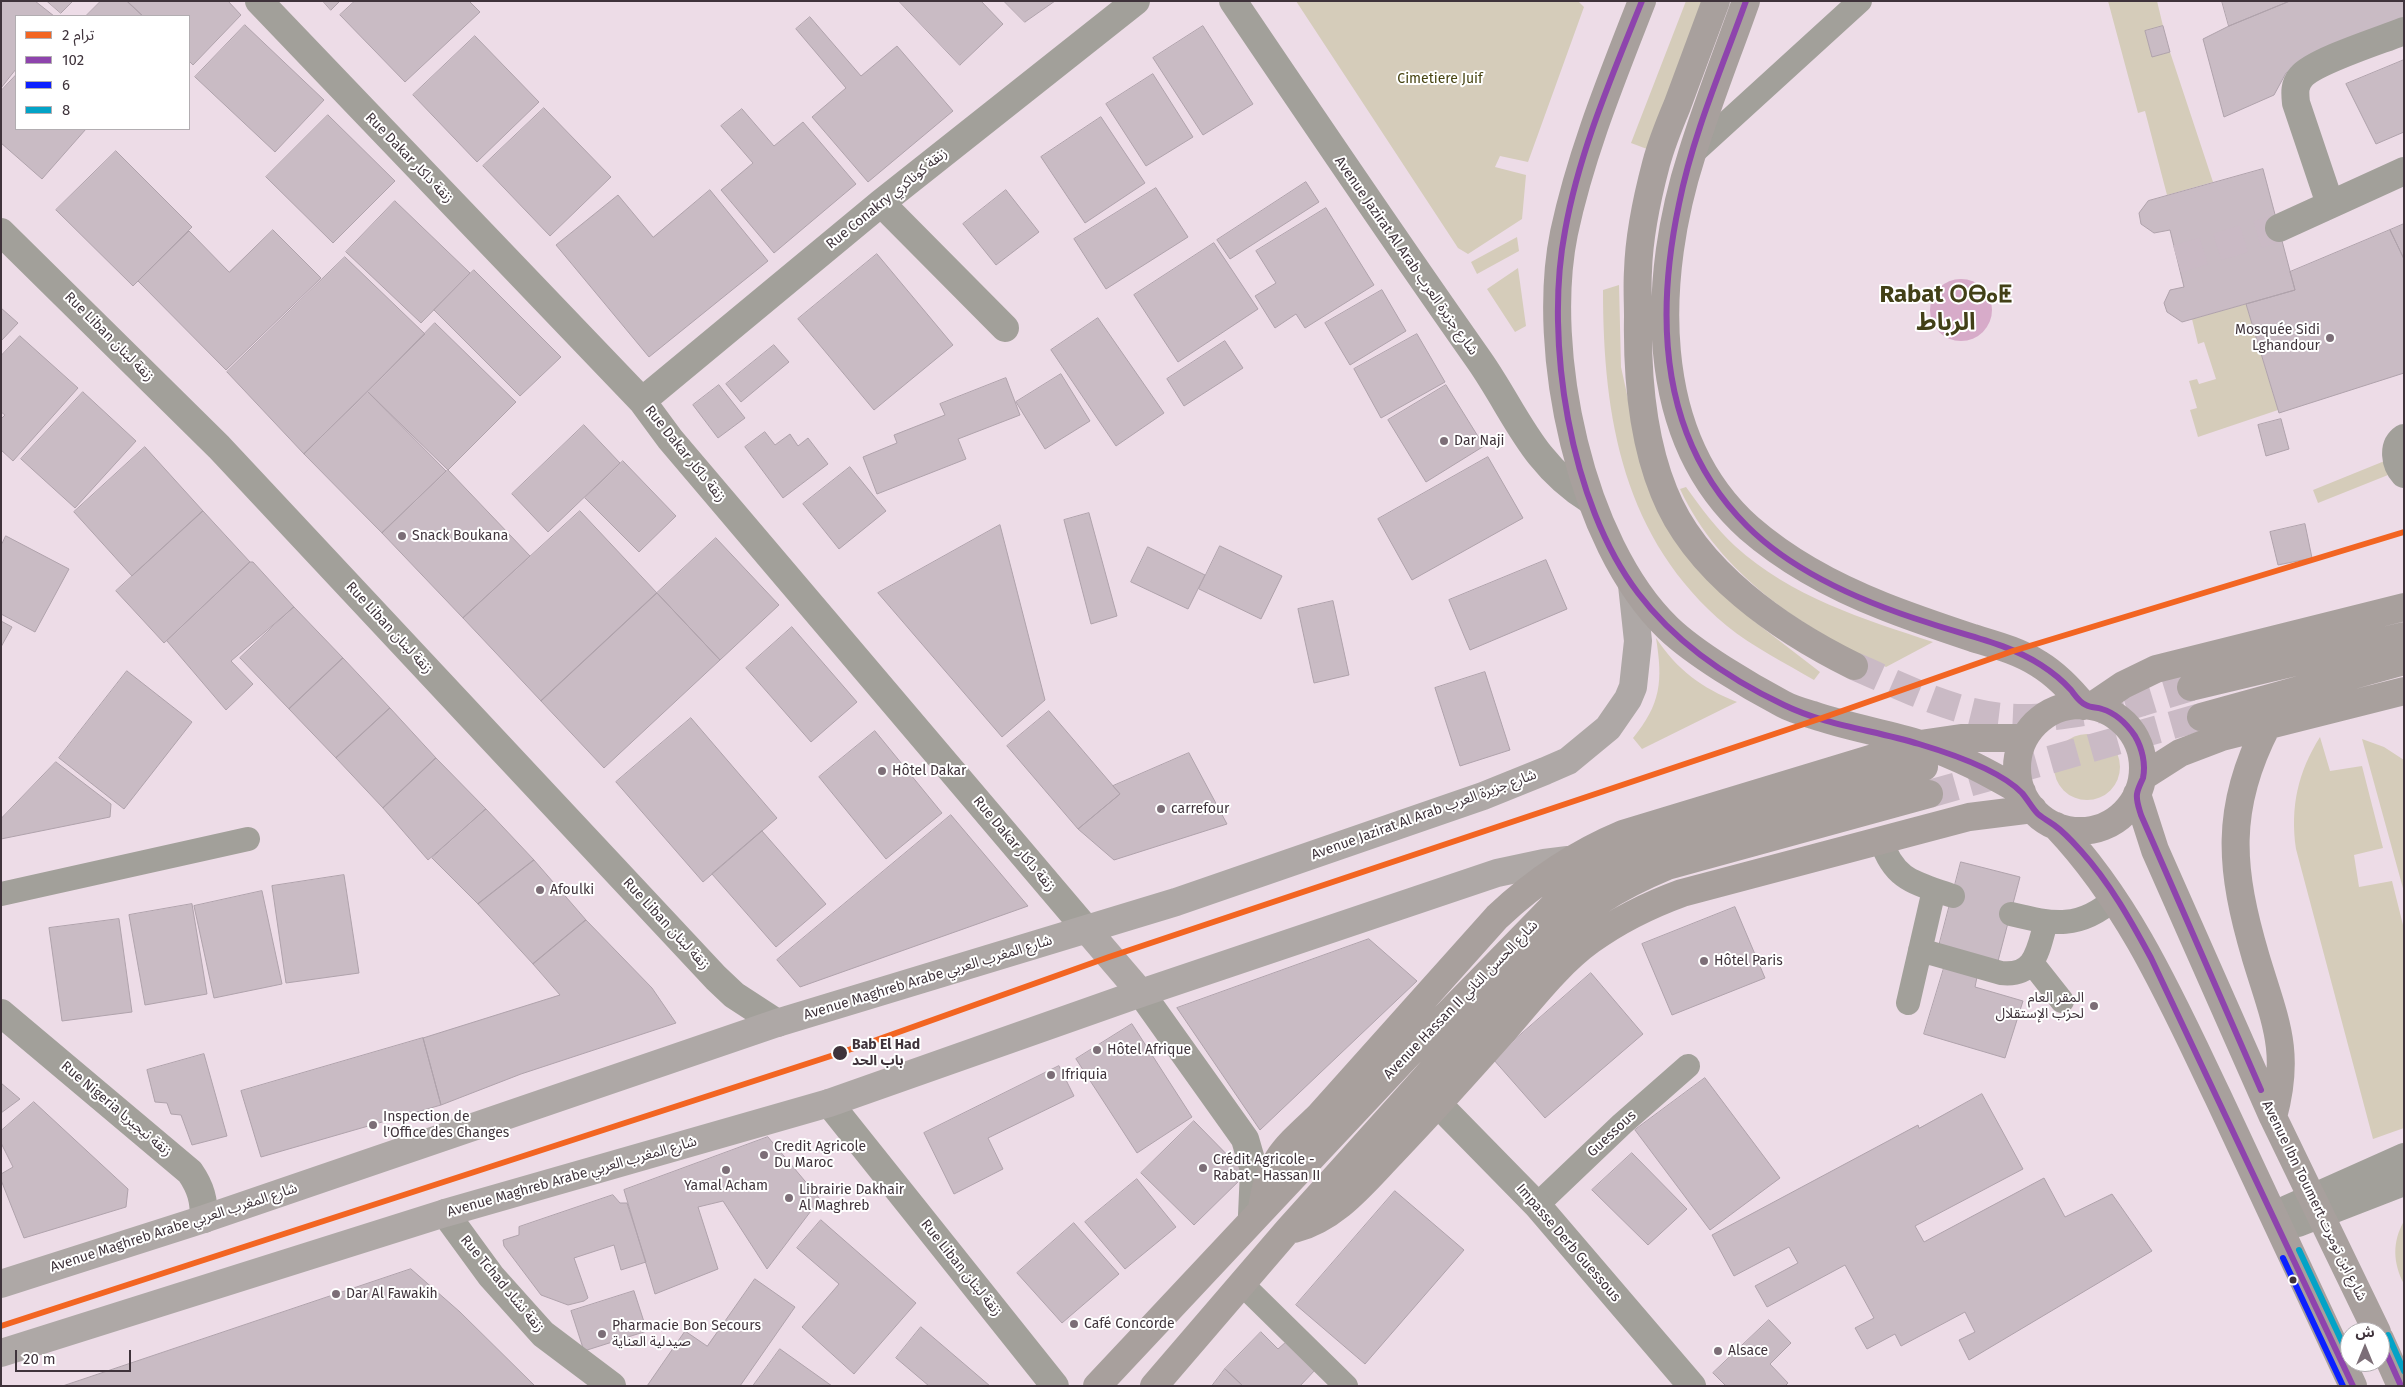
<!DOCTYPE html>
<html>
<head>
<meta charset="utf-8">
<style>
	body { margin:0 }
	#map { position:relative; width:2405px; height:1387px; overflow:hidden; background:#eddce7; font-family:"Fira Sans","Noto Sans Arabic",sans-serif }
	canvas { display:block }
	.frame { position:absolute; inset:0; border:2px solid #3f333b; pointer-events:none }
	.legend { position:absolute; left:15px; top:15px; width:175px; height:115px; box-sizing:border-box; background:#fff; border:1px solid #b2adb1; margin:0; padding:6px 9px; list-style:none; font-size:15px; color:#3f333b }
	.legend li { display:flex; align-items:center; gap:10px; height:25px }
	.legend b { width:25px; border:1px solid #b2adb1 }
	.north { position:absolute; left:2340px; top:1322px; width:50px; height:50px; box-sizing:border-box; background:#fff; border:1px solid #b2adb1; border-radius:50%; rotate:0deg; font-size:14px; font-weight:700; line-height:20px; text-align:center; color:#3f333b }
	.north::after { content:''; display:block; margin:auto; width:18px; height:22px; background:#7c6e77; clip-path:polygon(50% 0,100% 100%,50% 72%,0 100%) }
	.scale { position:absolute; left:15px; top:1350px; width:116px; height:22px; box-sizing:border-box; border:2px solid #3f333b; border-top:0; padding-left:6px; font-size:15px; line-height:18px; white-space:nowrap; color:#3f333b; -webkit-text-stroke:4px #fff; paint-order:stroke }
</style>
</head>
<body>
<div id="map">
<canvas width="2405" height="1387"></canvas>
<div class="frame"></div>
<ul class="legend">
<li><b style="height:6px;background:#f26522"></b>ترام 2</li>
<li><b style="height:6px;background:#8e44ad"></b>102</li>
<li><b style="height:6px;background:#0c20ff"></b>6</li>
<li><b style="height:6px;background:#03a3c7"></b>8</li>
</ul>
<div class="north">ش</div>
<div class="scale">20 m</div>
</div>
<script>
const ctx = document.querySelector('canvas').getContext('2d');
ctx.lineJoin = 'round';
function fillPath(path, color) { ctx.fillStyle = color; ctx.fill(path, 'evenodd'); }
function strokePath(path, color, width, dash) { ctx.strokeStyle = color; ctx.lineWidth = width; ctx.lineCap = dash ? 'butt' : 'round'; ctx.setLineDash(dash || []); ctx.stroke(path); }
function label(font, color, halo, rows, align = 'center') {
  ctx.font = font + ' "Fira Sans","Noto Sans Arabic","Noto Sans Tifinagh",sans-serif'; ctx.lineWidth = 4; ctx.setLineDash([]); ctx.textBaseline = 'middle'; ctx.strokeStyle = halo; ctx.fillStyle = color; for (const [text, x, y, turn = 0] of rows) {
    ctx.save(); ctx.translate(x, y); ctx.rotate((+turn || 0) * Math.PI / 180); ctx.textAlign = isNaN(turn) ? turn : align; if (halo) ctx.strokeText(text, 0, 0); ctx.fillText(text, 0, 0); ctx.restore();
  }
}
const green = new Path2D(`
	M1296,1H1578L1584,7L1528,162L1500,156L1495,167L1526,175L1522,219L1468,254L1458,248Z
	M1686,1H1704L1647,149L1631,143Z
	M2108,1H2157L2163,26L2145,31L2152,56L2170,52L2213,182L2167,195L2145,111L2138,113Z
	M1517,237L1519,251L1477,274L1471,262Z
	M1518,268L1526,326L1515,332L1487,289Z
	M1619,285L1621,367L1636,435L1730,598L1755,622L1820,672L1814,680C1785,663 1753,647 1727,626C1623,539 1603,418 1603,290Z
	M2246,304L2278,410L2198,437L2190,410L2197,408L2189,381L2197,379L2199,384L2216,379L2204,342L2198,344L2192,319Z
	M2387,460L2393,473L2318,503L2313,490Z
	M1686,487C1701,508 1716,528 1735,546C1791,597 1863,619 1933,642L1886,667C1802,628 1720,575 1680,489Z
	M1656,638C1677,670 1702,688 1737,702L1642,749L1633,738C1661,704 1663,681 1656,638Z
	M2054 767a33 33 0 1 1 66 0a33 33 0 1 1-66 0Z
	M2320,737L2330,771L2362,766L2383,848L2354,855L2359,887L2392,881L2404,929V1128L2373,1139L2296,849C2290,807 2298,772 2320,737Z
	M2362,739L2384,747L2404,760V892Z
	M2404,1221V1284C2393,1263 2392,1242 2404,1221Z`);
const water = new Path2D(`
	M1930 310a31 31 0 1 1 62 0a31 31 0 1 1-62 0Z`);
const building = new Path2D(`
	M1,1H35L54,16H16V69L1,88Z
	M47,1H73L61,13Z
	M101,1H127L143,16H86Z
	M127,1H228L241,15L193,65L189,61V16H143Z
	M323,1H340L331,10Z
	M355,1H469L480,12L405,82L340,15Z
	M899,1H981L1003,24L960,65Z
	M1004,1H1055L1025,22Z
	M2222,1H2290L2229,26Z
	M2290,1H2404V23L2286,73L2274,95L2224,117L2203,39L2229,26Z
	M810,17L861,76L897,46L953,111L868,182L812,117L846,88L796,29Z
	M245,25L324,100L275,152L195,77Z
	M1203,26L1253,104L1203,135L1153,58Z
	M2163,26L2170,52L2152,57L2145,31Z
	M475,36L539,102L477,162L413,95Z
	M2404,60V132L2376,144L2346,84Z
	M1153,74L1193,137L1146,166L1106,104Z
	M16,75V129H86L42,179L1,143V91Z
	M544,108L611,177L550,236L483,166Z
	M742,109L774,146L803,122L856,184L774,253L721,190L753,163L721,126Z
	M328,115L395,181L333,243L266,177Z
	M1101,117L1145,183L1085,223L1041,157Z
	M116,151L192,227L133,286L56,210Z
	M2263,169L2295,290L2182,322L2167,312L2164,303L2170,290L2184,287L2170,230L2154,233L2141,224L2139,213L2148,201Z
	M1306,182L1319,202L1230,259L1217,240Z
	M1156,188L1188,237L1106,289L1074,239Z
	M710,190L768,261L649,357L556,245L618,195L653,237Z
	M1006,190L1039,232L996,265L963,224Z
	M395,201L470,273L421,323L346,252Z
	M1326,208L1374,285L1305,328L1296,314L1275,328L1255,296L1276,283L1256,251Z
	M2404,224V259L2390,230Z
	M273,230L321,278L226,370L138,281L189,231L229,272Z
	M2390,230L2404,259V373L2279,413L2246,304L2295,290L2290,272Z
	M1214,243L1258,309L1178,362L1134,295Z
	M877,254L953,345L874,410L798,319Z
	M345,257L425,334L304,454L227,372Z
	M474,270L561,357L520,396L434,310Z
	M1382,290L1406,331L1350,365L1325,323Z
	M1,308L18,323L1,341Z
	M1098,318L1164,413L1116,446L1051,350Z
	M435,323L516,402L448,470L368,392Z
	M1417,334L1445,382L1381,418L1354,369Z
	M20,336L78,388L13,461L1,450V419L5,415L1,412V356Z
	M1225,341L1243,368L1184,406L1167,379Z
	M774,345L789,362L741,402L726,384Z
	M1061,374L1090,421L1045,449L1016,402Z
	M1006,378L1020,415L958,439L966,459L877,494L863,457L897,443L894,435L945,415L940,404Z
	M719,385L745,418L718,438L693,405Z
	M1446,385L1484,446L1426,482L1388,420Z
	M83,392L136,441L75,508L21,459Z
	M368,392L446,471L382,533L304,454Z
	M2281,419L2289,449L2266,456L2258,425Z
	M584,425L620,463L548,532L512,494Z
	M765,432L775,445L790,434L798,446L808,438L828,464L783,498L745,447Z
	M145,447L203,511L132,576L74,512Z
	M1488,457L1523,518L1412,580L1378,519Z
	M623,461L676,516L639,552L585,498Z
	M850,467L886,511L839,549L803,504Z
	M448,470L530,556L463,618L382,533Z
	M203,511L250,562L164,643L116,591Z
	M580,511L657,593L541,701L463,618Z
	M1089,513L1117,616L1091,624L1064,520Z
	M2305,524L2312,558L2278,565L2270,532Z
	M1000,525L1045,700L1002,737L878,593Z
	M6,536L69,569L35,632L1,614V546Z
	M716,538L779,605L720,660L657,593Z
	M1220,546L1282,576L1261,619L1199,589Z
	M1148,547L1205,575L1188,609L1131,582Z
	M1546,560L1567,609L1470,650L1449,600Z
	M250,562H253L294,607L231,661L253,684L226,710L167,641Z
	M657,593L720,660L604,768L541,701Z
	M1333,601L1349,675L1314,683L1298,609Z
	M294,607L343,658L289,709L240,658Z
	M1,621L12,627L1,647Z
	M792,627L857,702L811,742L746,668Z
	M343,658L390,708L336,758L289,709Z
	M127,671L192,722L124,809L59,758Z
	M1485,672L1510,750L1460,766L1435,688Z
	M390,708L436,758L383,808L336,758Z
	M1049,711L1120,794L1078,829L1007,746Z
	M691,718L777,818L703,882L616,782Z
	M875,731L942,813L886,859L819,777Z
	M1189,753L1227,824L1114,860L1078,829L1120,794L1113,786Z
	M436,758L486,809L428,860L383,808Z
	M56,762L111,804L110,817L1,839V819Z
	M486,809L534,860L478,904L432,858Z
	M951,815L1028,906L800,987L777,960Z
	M762,831L826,904L776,947L712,874Z
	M534,860L586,920L533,964L478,904Z
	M1961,862L2020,877L1998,961L1939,946Z
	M344,875L359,973L286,983L272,886Z
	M262,891L282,984L214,998L194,906Z
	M192,904L207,994L145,1005L129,915Z
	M1735,907L1765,978L1672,1015L1642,944Z
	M119,919L132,1012L62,1021L49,928Z
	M586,920L652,988L676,1023L521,1074L441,1105L423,1038L560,995L533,964Z
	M1369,939L1417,981L1260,1130L1177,1008Z
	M1944,968L1977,977L1975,987L2023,1001L2005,1058L1924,1034Z
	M1591,973L1643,1034L1545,1118L1493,1059Z
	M1132,1024L1192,1117L1137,1153L1076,1059Z
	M423,1038L441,1105L261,1157L241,1091Z
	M204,1054L227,1136L192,1145L181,1115L171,1114L167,1103L155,1102L147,1070Z
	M1059,1066L1074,1096L988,1138L1003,1169L954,1194L924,1133Z
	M1705,1078L1780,1178L1710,1230L1635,1130Z
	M1,1083L20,1099L1,1113Z
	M1982,1094L2023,1169L1915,1226L1924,1242L2044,1178L2065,1217L2112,1194L2152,1251L1969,1360L1959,1340L1975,1332L1965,1312L1901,1346L1895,1334L1867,1349L1855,1328L1874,1318L1845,1265L1767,1307L1755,1286L1798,1263L1789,1247L1734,1276L1712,1235L1918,1125L1919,1128Z
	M34,1102L128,1189L126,1207L24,1238L1,1180V1174L13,1167L1,1143V1131Z
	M1194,1121L1246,1174L1194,1225L1141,1173Z
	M768,1137L820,1199L767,1269L723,1201L698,1207L718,1269L655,1294L624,1190Z
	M1632,1153L1687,1209L1648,1245L1592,1190Z
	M1137,1179L1176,1227L1125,1269L1085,1222Z
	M1395,1191L1464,1250L1365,1364L1296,1305Z
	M613,1195L620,1203H627L646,1262L621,1270L614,1245L574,1258L588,1298L584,1301L568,1305L541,1295L504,1246L503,1240L519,1235V1227Z
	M821,1220L916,1303L854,1374L802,1327L839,1284L797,1248Z
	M1074,1223L1119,1274L1062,1323L1017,1273Z
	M411,1269L460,1312L535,1386H63Z
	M755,1279L795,1307L740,1386H647L685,1331L707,1346Z
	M634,1291L647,1331L584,1351L571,1311Z
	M1769,1320L1791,1343L1770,1364L1788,1383L1785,1386H1726L1713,1373Z
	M921,1327L990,1386H929L896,1358Z
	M1261,1332L1278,1349L1287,1341L1316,1369L1300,1386H1243L1225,1369Z
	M780,1349L832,1386H753Z
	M1225,1369L1243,1386H1212Z`);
const streetTunnel = new Path2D(`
	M2177,259L2279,228`);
const primaryTunnel = new Path2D(`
	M1854,666C1908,689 1964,719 2024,718C2064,718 2104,707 2144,702
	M2126,707L2191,687
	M1929,794L2201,717`);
const lane = new Path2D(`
	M1691,155L1860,1
	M1881,840C1894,881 1916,883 1953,896
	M1,894L248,839
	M2011,914C2053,924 2080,930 2115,898
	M1920,950L2001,973C2036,977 2038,949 2046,922
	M2032,963L2062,1001
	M1908,1003L1934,890
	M1537,1205L1622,1124L1688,1066
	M1242,1284L1346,1386`);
const street = new Path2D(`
	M259,1L642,401L670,439L1087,930
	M1233,1C1314,121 1395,241 1479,360C1516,413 1531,463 1590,500
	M881,203L1005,328
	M2330,204L2296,103C2295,93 2294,85 2301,77C2314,61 2382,40 2404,31
	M2279,228L2404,171
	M1,232L219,447L716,978L734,995L777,1023
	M642,401L881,203L1136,1
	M2404,438C2392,446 2395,464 2404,474
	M1141,993L1245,1139L1254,1170L1252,1215
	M1,1013L190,1172C201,1188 204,1200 204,1219
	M829,1103L1055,1386
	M1439,1105L1537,1205L1692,1386
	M445,1213L491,1276L543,1334L612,1386
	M2274,1215L2404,1157
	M2298,1223L2404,1182`);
const secondary = new Path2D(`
	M1087,930L1141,993
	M1,1284L204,1219L777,1023L1176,902L1483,796L1545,771L1568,761L1608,728L1628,699L1633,687L1638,641L1632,585
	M1,1353L445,1213L829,1103L1141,993L1497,873L1544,863L1568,860`);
const primary = new Path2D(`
	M1642,1C1612,78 1581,153 1564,233C1540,350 1580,543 1668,628C1695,654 1749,686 1783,704C1792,709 1803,712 1813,715C1848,727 1885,733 1921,744C1956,755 1989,773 2022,792
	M1716,1C1703,36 1690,71 1677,106C1669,125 1661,145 1656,164C1647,198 1639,236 1638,271C1637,286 1638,302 1638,317C1637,375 1642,438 1664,492C1695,571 1781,630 1854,666
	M1746,1C1728,52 1708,102 1692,154C1653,275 1645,435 1749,528C1788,562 1835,587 1883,606C1913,618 1943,628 1973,638C1996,645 2019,651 2039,664C2057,675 2071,690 2084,706
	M2191,687L2404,636
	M2017 768a63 63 0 1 1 126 0a63 63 0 1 1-126 0Z
	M2092,706L2123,685L2156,669L2404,607
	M2201,717L2404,661
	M2267,726C2224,809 2230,870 2256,958C2275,1021 2291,1051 2273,1117
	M2144,776L2180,753L2222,737L2404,691
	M2137,794L2155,850L2273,1117L2377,1332
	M2056,826C2130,904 2172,1001 2218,1097C2263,1193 2308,1290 2353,1386
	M1262,1209C1268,1161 1285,1148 1318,1117L1497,917C1535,881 1575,854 1623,834L1920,744L1961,738H2024
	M1294,1229C1336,1218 1363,1183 1392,1153C1431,1112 1469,1070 1507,1027C1533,997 1559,963 1591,940C1620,919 1649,905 1682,893L1969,817L2033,809
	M2380,1339L2401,1386
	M1097,1386L1404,1059L1560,899C1590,878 1619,863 1652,849L1924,767
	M1154,1386L1288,1230L1542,948C1585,908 1612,889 1667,866L1929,794`);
const bus1 = new Path2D(`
	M1642,1C1612,76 1579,152 1565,231C1544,340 1570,504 1638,593C1675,642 1729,679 1784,705C1827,726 1874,730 1919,744C1949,753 2001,771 2022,793C2028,800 2032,808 2038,814C2043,818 2048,821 2054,825C2064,832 2073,842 2081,851C2110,883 2131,921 2151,958L2353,1386
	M1746,1C1722,68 1693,134 1679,204C1655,318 1660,439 1747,526C1795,574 1865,603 1929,623C1967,636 2007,643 2041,665C2052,672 2062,680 2071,690C2075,695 2079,702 2086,705C2091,708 2096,707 2102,709C2115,713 2127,724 2135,736C2142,748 2146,764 2143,778C2141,783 2138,788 2137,794C2136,801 2139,808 2141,815L2261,1090
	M2380,1339L2401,1386`);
const bus2 = new Path2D(`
	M2283,1258L2343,1386`);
const bus3 = new Path2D(`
	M2299,1250L2350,1359
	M2388,1335L2404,1371`);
const tram1 = new Path2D(`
	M1,1326L840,1053L1109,957L1822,718L2013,651L2404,532`);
const markers = [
	[2330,338,5,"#7c6e77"],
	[1444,441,5,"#7c6e77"],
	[402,536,5,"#7c6e77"],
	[882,771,5,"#7c6e77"],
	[1161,809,5,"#7c6e77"],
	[540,890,5,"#7c6e77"],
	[1704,961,5,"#7c6e77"],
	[2094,1006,5,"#7c6e77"],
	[1097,1050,5,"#7c6e77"],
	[840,1053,8,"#3f333b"],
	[1051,1075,5,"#7c6e77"],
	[373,1125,5,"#7c6e77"],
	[764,1155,5,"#7c6e77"],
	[1203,1168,5,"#7c6e77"],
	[726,1170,5,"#7c6e77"],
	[789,1198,5,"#7c6e77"],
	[2293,1280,4.5,"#3f333b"],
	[336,1294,5,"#7c6e77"],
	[1074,1324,5,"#7c6e77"],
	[602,1334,5,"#7c6e77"],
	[1718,1351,5,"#7c6e77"]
];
const parkNames = [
	["Cimetiere Juif",1440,79]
];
const streetNames = [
	["Rue Dakar زنقة داكار",409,158,46],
	["Rue Conakry زنقة كوناكري",887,199,-39],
	["Avenue Jazirat Al Arab شارع جزيرة العرب",1406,256,55],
	["Rue Liban زنقة لبنان",109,337,45],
	["Rue Dakar زنقة داكار",685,454,51],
	["Rue Liban زنقة لبنان",389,628,47],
	["Avenue Jazirat Al Arab شارع جزيرة العرب",1424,815,-20],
	["Rue Dakar زنقة داكار",1014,844,50],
	["Rue Liban زنقة لبنان",666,924,47],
	["Avenue Maghreb Arabe شارع المغرب العربي",928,978,-17],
	["Avenue Hassan II شارع الحسن الثاني",1461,1000,-46],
	["Rue Nigeria زنقة نيجيريا",116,1109,40],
	["Guessous",1612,1134,-43],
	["Avenue Maghreb Arabe شارع المغرب العربي",572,1177,-16],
	["Avenue Ibn Toumert شارع ابن تومرت",2314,1201,64],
	["Avenue Maghreb Arabe شارع المغرب العربي",174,1228,-18],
	["Impasse Derb Guessous",1568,1243,49],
	["Rue Liban زنقة لبنان",961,1268,51],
	["Rue Tchad زنقة نشاد",502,1284,50]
];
const poiNames = [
	["Mosquée Sidi",2320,330,"right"],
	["Lghandour",2320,346,"right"],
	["Dar Naji",1454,441],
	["Snack Boukana",412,536],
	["Hôtel Dakar",892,771],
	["carrefour",1171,809],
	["Afoulki",550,890],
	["Hôtel Paris",1714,961],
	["المقر العام",2084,998,"right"],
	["لحزب الإستقلال",2084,1014,"right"],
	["Hôtel Afrique",1107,1050],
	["Ifriquia",1061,1075],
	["Inspection de",383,1117],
	["l'Office des Changes",383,1133],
	["Credit Agricole",774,1147],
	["Du Maroc",774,1163],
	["Crédit Agricole -",1213,1160],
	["Rabat - Hassan II",1213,1176],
	["Yamal Acham",726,1186,"center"],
	["Librairie Dakhair",799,1190],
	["Al Maghreb",799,1206],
	["Dar Al Fawakih",346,1294],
	["Café Concorde",1084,1324],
	["Pharmacie Bon Secours",612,1326],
	["صيدلية العناية",612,1342],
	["Alsace",1728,1351]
];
const stopNames = [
	["Bab El Had",852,1045],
	["باب الحد",852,1061]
];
const townNames = [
	["Rabat ⵔⴱⴰⵟ",1946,295],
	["الرباط",1946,323]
];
fillPath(green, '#d5ccba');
fillPath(water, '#d7abc9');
fillPath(building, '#c9bbc4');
strokePath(building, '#afa2ab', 1);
strokePath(streetTunnel, '#cabac5', 28, [28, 14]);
strokePath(primaryTunnel, '#cabac5', 28, [28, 14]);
strokePath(lane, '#a2a09a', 24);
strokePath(street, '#a2a09a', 28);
strokePath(secondary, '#aea8a6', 28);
strokePath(primary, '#a8a09d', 28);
strokePath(bus1, '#8e44ad', 6);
strokePath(bus2, '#0c20ff', 6);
strokePath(bus3, '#03a3c7', 6);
strokePath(tram1, '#f26522', 6);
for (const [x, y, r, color] of markers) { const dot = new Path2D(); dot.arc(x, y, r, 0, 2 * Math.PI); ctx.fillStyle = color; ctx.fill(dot); strokePath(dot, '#fff', 2); }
label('14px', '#464311', '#fff', parkNames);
label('14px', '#3f333b', '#fff', streetNames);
label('14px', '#3f333b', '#fff', poiNames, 'left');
label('bold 14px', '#3f333b', '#fff', stopNames, 'left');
label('bold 24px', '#424017', '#fff', townNames);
</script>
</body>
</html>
